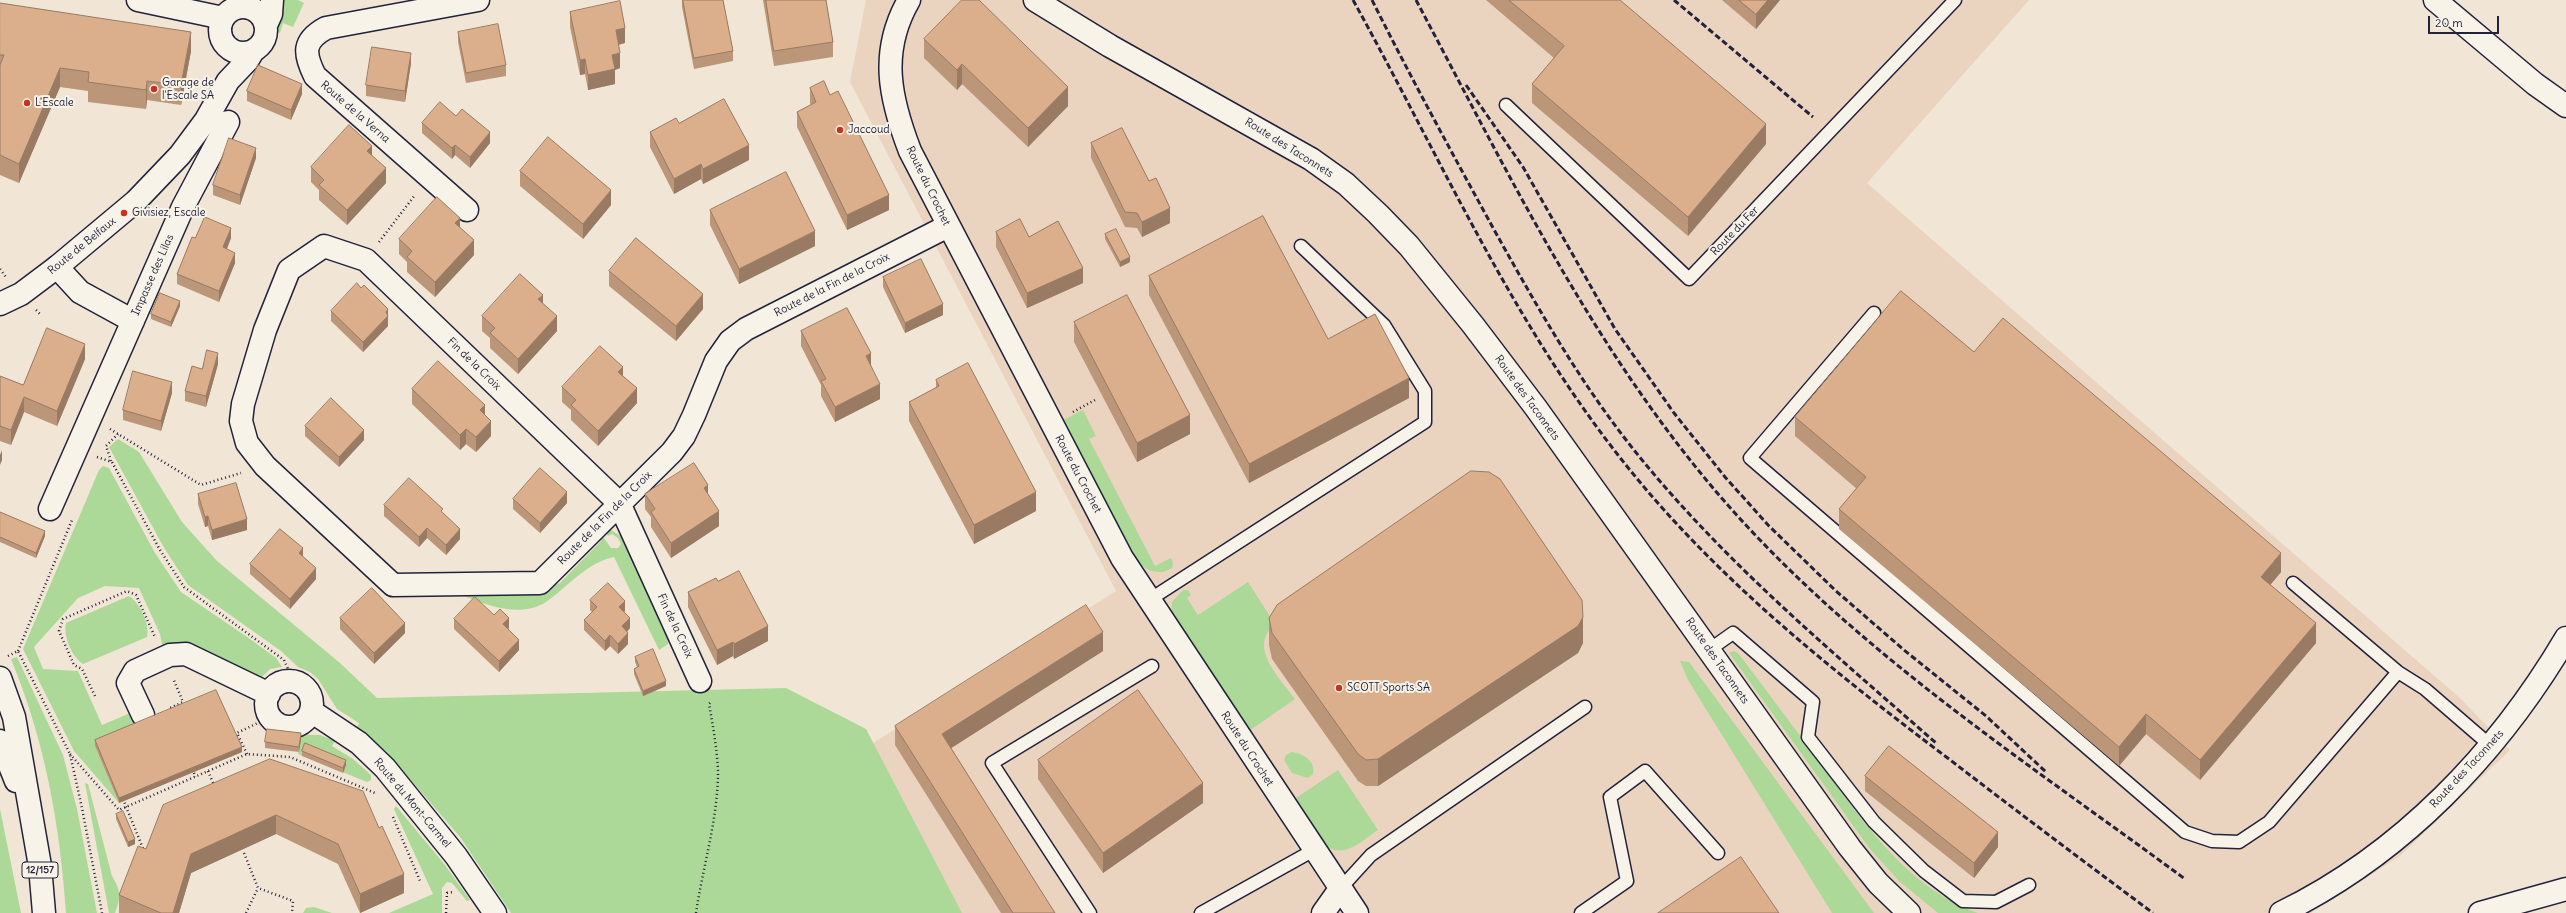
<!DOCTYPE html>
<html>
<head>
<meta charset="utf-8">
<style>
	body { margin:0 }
	#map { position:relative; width:2566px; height:913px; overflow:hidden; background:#f1e5d6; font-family:Delius,sans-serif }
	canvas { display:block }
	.scale { position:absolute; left:2428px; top:16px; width:71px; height:18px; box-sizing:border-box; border:2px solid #22223b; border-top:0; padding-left:5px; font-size:12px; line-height:14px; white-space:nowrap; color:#22223b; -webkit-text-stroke:3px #f7f3e8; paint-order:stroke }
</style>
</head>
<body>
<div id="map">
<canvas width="2566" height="913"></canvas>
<div class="scale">20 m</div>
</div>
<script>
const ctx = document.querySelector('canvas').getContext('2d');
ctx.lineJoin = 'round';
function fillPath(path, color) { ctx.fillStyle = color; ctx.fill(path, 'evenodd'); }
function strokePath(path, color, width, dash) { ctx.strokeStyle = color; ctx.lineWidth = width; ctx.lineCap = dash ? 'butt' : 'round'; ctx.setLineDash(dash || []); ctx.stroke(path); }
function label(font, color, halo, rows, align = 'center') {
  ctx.font = font + ' Delius,sans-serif'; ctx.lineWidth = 4; ctx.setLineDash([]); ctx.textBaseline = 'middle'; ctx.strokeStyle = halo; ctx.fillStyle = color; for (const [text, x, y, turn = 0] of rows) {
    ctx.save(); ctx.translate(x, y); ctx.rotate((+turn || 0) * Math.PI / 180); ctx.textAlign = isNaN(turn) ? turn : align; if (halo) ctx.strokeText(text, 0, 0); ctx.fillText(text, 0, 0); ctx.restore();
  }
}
const built = new Path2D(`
	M866,0H2029L1867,183L2460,698L2510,750L2400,856L2311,913H961L873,743L1116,591L850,82Z`);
const green = new Path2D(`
	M281,0H298L304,3L293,27L283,23L280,33L275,31Z
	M1083,410L1096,436L1089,439L1155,566L1171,558L1173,563L1172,568C1157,577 1145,570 1135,559L1063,420Z
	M118,439L139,452L182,522L217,561L340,663L377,698L786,688L866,729L962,913H511L460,837L386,751L357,728L359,723L337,709L318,679L310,672L298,667L281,651L188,585L163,546L109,447Z
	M103,466L109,468L155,553L181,592L250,639L276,658L282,667L270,669L259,680L163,649L160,634L139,588L105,586L78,598L34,647L43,669L78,671L102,725L135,711L142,726L95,746L119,803L74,751L23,649L99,470Z
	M611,530L624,538L669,636L668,644L659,650L614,557C600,560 591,566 579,575C568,583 558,594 546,602C521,618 489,606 464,596L531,594L560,583L601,541L598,538L601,534L611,548H618L621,544L618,538L612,534L608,536L605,532Z
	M1248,582L1275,624C1247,647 1280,678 1295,699L1249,731L1171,614L1172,602L1183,590H1188L1191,595L1187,598L1198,615Z
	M129,596C140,603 150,624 147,637L83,664C72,657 63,636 66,623Z
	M1734,651L1738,653C1766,690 1793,726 1820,763C1863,821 1907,888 1978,913H1938L1899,881L1870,849L1729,653Z
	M17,657L63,755L77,809L97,913H66C60,825 45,741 11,659Z
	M1680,661L1689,662L1874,913H1832L1688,680Z
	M301,735H320L335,741L332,746L353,759L371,775V780L367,782L298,754Z
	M1291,752C1303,753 1316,761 1313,774L1308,778L1292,773L1284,760L1286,755Z
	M1338,770L1378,830C1363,840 1346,858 1328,847L1296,798Z
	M85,783L88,784L112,876C121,891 121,897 115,913H109Z
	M396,806L445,865L470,900L467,901L452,883L447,882L442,888V913H389L433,894L394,809Z
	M0,809L21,913H0Z
	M314,907L332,913H303L306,908Z`);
const path = new Path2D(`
	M379,242L415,195
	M0,269L6,277
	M36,310L40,314
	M1073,412L1095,400
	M110,429L201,485L241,473
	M97,457L112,462L160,550L184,587L284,660L288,669V681
	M111,461L106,446L118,434
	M18,651L72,520
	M8,656L18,651L70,754L82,808L102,913
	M95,696L82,669L74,665L59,631L63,619L127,591L136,595L155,637
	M172,711L170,708L183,702L173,678
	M70,754L119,810L247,754L290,757L375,793
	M247,754L237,733L268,718
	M193,769L195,777
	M208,771L214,785
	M123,799L144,851
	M393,817L420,881
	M244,853L258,888L293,901L292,913
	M246,913L258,888
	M446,913L447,893L453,892
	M696,913C703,866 718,819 718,771C717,749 713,726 709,704L712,701`);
const lane = new Path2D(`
	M1506,105L1689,279L1955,0
	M1874,313L1750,458L2185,832L2212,841L2239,842L2269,822L2398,672L2425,689L2491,746
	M2293,583L2398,672
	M1149,600L1425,422V391L1384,325L1301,246
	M1709,650L1733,633L1813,702L1808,737L1874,822L1924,871L1963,901L1996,902L2029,885
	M1340,889L1371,855L1585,707
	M1090,913L992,763L1152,666
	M1201,913L1314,850
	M1581,913L1627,881L1610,797L1645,771L1718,853`);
const street = new Path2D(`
	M138,0L223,18
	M909,0C879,52 890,99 910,151L1122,558L1357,913
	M467,210L315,76C304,54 302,41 326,28L478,0
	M57,267L80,292L133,321
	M50,509L183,207L228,122
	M700,681L619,503L366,260L324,246L289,270L265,330L243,404L241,421L247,443L265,466L393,585L540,583L672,452L684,436L694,415L716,361L730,341L746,329L948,226
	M266 704a23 23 0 1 1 46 0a23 23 0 1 1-46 0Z
	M311,711L359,743L385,768L456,856L495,913
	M143,715L128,683L135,671L170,655L186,654L269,694
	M1323,913L1340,889`);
const secondary = new Path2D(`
	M1035,0L1110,46L1311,159L1346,184L1378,214L1409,246L1473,325L1536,408L1850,848L1878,883L1909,913
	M2435,0L2535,84L2566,106
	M220 30a23 23 0 1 1 46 0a23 23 0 1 1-46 0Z
	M266,25L271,14L272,0
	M0,304L21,294L57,267L136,201L180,155L206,120L228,81L247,61L253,51
	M2281,913C2402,854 2498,753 2566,638`);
const primary = new Path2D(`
	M0,678L14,717L40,866L44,913
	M0,741L16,781`);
const highway = new Path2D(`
	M2480,913L2566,889`);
const rail = new Path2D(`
	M1353,0C1438,153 1509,316 1618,455C1710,573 1826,666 1945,756C2014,809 2083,861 2153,913
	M1372,0C1410,76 1451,151 1492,226C1535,303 1578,380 1634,450C1722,560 1830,650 1936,743
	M1416,0C1506,169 1589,341 1713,488C1846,645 2021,758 2185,879
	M1674,0L1813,117
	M1466,85L1523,167L1615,329L1674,413L1725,477L1769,526L1836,591L1904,650L1986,716L2046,772`);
const wall = new Path2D(`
	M682,0H723L733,51V61L694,69L682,7Z
	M763,0H826L833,42V57L774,66Z
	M1486,0H1620L1766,144L1688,236L1532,103V84L1554,58Z
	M1722,0H1780L1756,29Z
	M0,3L191,51L181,105L147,100L146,109L88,102V91L60,87L19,183L0,175Z
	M570,12L625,43L619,45L620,68L615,70V84L588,90L585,74L580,75L570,27Z
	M458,32L506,65V76L466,83L458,42Z
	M924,39L1068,106L1028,147L962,84L957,90L924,58Z
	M411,63L405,102L366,96V85Z
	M810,88L889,210L847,230L797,127V112L811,105L810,103Z
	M247,91L302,94L291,120L247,101Z
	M456,116L490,143L470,168L455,155L452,159L422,133V123Z
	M679,123L749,160L703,184L701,179L674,194L650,147V132Z
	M1091,143L1149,181L1170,223L1142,237L1137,228L1125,227L1091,158Z
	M372,156L386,183L347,225L319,200V190L311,182V167Z
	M256,158L240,205L213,195V185Z
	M520,171L611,205L583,239L520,186Z
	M710,210L815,246L739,284L710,225Z
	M460,227L474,255L435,297L407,272V262L399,254V239Z
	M996,232L1029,237L1083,283L1027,308L996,247Z
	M1105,234L1130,262L1120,267L1105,239Z
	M195,238H231L227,249L235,263L219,302L177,284V274Z
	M609,271L703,309L676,341L609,286Z
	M1149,276L1328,339L1409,398L1249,483L1149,295Z
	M883,277L943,315L905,333L883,287Z
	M543,304L557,331L518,374L490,348V338L482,331V316Z
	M180,306L171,327L151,319V314Z
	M331,311L388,326L363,352L331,321Z
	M1074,322L1190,434L1137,462L1074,342Z
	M801,331L871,365L880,399L835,422L821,396V385L801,346Z
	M85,359L57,426L24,412L11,445L0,441V376L23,385Z
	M218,364L206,407L185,401V391L202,369Z
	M623,376L637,403L598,446L571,420V410L562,402V387Z
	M936,380L1036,511L974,544L909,421V402L936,388Z
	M412,389L485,415L491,436L476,452L466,444L460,450L412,404Z
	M172,393L161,431L123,420V410Z
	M1795,417L2281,572L2270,585L2316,643L2200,780L2146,734L2119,766L1839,529V509L1857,489L1795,436Z
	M305,426L364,440L339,467L305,436Z
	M198,494L247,530L212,540L208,526L205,527L198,504Z
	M645,494H708L719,526L671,558L651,527V517L645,509Z
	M513,499L567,503L540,533L513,509Z
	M384,505L443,513L460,539L446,555L427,538L419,547L384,516Z
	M0,512L45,536L36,558L0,542Z
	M303,557L316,579L290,609L250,574V564Z
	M718,581L768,641L734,659L733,656L717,665L688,607V592Z
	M590,600L625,611L624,612L630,628L627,632L628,644L618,654L610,646L605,651L584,630V620L592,612L590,610Z
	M494,615L509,628L508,629L519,650L499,672L454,629V619Z
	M340,618L405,633L374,664L340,629Z
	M1269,618L1583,643L1578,653L1378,786H1366L1358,781L1272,659L1269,645Z
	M1103,651L951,748L1055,913H1001L895,745V726Z
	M635,657L666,686L643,696L634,674V669L637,667L635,662Z
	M301,739L299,752L265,748V742Z
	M95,740L242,752L119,803L95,746Z
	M302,751L346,765L343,773L302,756Z
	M270,759L404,893L360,913L338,864L276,834L191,873L179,913H119V895L146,849Z
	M1038,760L1203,803L1103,873L1038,779Z
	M1865,776L1998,847L1974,878L1865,791Z
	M116,814L135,844L128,847L116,819Z`);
const shadedWall = new Path2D(`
	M1768,0H1780L1756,29V14Z
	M625,28V43L616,45V30Z
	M191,32V51L181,105V85Z
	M411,53V63L405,102V91Z
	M620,53V68L615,70V84L588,90V75L612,55Z
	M585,59V74L580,75V60Z
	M962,64V84L957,90V70Z
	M60,68V87L19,183V164Z
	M147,81V100L146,109V90Z
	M302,84V94L291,120V110Z
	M1068,87V106L1028,147V128Z
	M1766,124V144L1688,236V217Z
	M490,132V143L470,168V157Z
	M455,145V155L452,159V148Z
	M749,145V160L703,184V169Z
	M372,146V161L367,151Z
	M256,148V158L240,205V195Z
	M701,164V179L674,194V179Z
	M386,168V183L347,225V210Z
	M611,190V205L583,239V224Z
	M889,195V210L847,230V215Z
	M1170,208V223L1142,237V222Z
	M460,218V233L455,223Z
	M231,228V238L223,258V247Z
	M815,231V246L739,284V269Z
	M474,240V255L435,297V282Z
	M235,253V263L219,302V291Z
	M1130,257V262L1120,267V262Z
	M1083,268V283L1027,308V293Z
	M703,294V309L676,341V326Z
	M543,295V310L538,299Z
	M180,301V306L171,327V322Z
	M943,304V315L905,333V323Z
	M388,309V326L363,352V342Z
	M557,316V331L518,374V359Z
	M85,344V359L57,426V411Z
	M218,353V364L206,407V396Z
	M871,353V368L866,356Z
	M623,367V382L618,372Z
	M1409,378V398L1249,483V464Z
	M172,382V393L161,431V421Z
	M880,384V399L835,422V407Z
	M637,388V403L598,446V431Z
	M24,397V412L11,445V430Z
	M485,405V420L480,410Z
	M1190,415V434L1137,462V443Z
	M491,421V436L476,452V437Z
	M466,429V444L460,450V435Z
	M364,430V440L339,467V457Z
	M2,450V460L0,465V455Z
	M708,485V500L704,488Z
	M567,492V503L540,533V523Z
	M1036,492V511L974,544V525Z
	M719,511V526L671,558V543Z
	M208,516V526L205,527V517Z
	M247,519V530L212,540V530Z
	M427,528V538L419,547V537Z
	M460,529V539L446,555V545Z
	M45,531V536L36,558V553Z
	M303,548V559L299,553Z
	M2281,553V572L2261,596V577Z
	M316,568V579L290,609V599Z
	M625,601V611L619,617V607Z
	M1583,617V643L1578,653L1378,786V759Z
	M509,618V628L503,634V624Z
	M630,618V628L622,637V626Z
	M405,623V633L374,664V653Z
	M2316,623V643L2200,780V760Z
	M768,626V641L734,659V644Z
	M1103,632V651L942,754V734Z
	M628,633V644L618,654V644Z
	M610,635V646L605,651V641Z
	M519,640V650L499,672V661Z
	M733,642V656L717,665V650Z
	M666,681V686L643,696V691Z
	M2146,714V734L2119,766V747Z
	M301,733V739L299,752V747Z
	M242,747V752L119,803V798Z
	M346,760V765L343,773V768Z
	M1203,783V803L1103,873V853Z
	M276,815V834L191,873L179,913H173L191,854Z
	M1998,832V847L1974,878V863Z
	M135,839V844L128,847V842Z
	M404,874V893L360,913V894Z`);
const building = new Path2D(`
	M683,0H723L733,51L694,58Z
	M766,0H826L833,42L774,51Z
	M962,0H979L1068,87L1028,128L962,64L957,70L924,39Z
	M1509,0H1620L1766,124L1688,217L1532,84L1564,46Z
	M1739,0H1768L1756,14Z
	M620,1L625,28L616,30L620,53L612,55L615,69L588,75L585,59L580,60L570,12Z
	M0,3L191,32L181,85L147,81L146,90L88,82L89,72L60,68L19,164L0,155V65L4,55H0Z
	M498,24L506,65L466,73L458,32Z
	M372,47L411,53L405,91L366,85Z
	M258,65L302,84L291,110L247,91Z
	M824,81L830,95L838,91L889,195L847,215L797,112L816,102L810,88Z
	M724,99L749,145L703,169L701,164L674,179L650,132L676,118L679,123Z
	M440,102L456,116L462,109L490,132L470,157L455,145L452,148L422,123Z
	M349,125L372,146L367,151L386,168L347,210L319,185L324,180L311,167Z
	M1122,128L1149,181L1156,178L1170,208L1142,222L1137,213L1125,212L1091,143Z
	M548,137L611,190L583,224L520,171Z
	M229,138L256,148L240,195L213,185Z
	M786,172L815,231L739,269L710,210Z
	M437,197L460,218L455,223L474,240L435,282L407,257L412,251L399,239Z
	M1263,216L1328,339L1375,314L1409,378L1249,464L1149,276Z
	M205,217L231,228L223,247L235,253L219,291L177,274L192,237L195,238Z
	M1020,219L1029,237L1058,221L1083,268L1027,293L996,232Z
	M1116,229L1130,257L1120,262L1105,234Z
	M636,238L703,294L676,326L609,271Z
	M921,259L943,304L905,323L883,277Z
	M520,274L543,295L538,299L557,316L518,359L490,333L495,328L482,316Z
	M357,283L361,288L364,285L388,309L386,312L388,316L363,342L331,311Z
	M1901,291L1974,352L2003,318L2281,553L2261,577L2316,623L2200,760L2146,714L2119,747L1839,509L1866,477L1795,417Z
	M160,293L180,301L171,322L151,314Z
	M1127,295L1190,415L1137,443L1074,322Z
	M847,308L871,353L866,356L880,384L835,407L821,381L826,379L801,331Z
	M47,328L85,344L57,411L24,397L11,430L0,426V376L23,385Z
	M600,346L623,367L618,372L637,388L598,431L571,405L576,400L562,387Z
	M207,350L218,353L206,396L185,391L192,366L202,369Z
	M438,361L485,405L480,410L491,421L476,437L466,429L460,435L412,389Z
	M968,363L1036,492L974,525L909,402L939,386L936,380Z
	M133,371L172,382L161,421L123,410Z
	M331,398L364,430L339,457L305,426Z
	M694,463L708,485L704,488L719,511L671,543L651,512L655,509L645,494Z
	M540,468L567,492L540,523L513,499Z
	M1471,471L1489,472L1500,479L1582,600L1583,617L1578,626L1378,759L1366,760L1358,754L1272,633L1269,618L1277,605Z
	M409,478L443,509L441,511L460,529L446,545L427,528L419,537L384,505Z
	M236,483L247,519L212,530L208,516L205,517L198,494Z
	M0,512L45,531L36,553L0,537Z
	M280,529L303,548L299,553L316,568L290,599L250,564Z
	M739,571L768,626L734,644L733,642L717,650L688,592L716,578L718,581Z
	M608,583L625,601L619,607L630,618L622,626L628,633L618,644L610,635L605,641L584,620L597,607L590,600Z
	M372,588L405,623L374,653L340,618Z
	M475,597L494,615L500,609L509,618L503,624L519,640L499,661L454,619Z
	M1086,605L1103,632L942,734L1055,913H1013L895,726Z
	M653,649L666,681L643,691L634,669L639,666L635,657Z
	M216,690L242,747L119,798L95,740Z
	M1138,690L1203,783L1103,853L1038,760Z
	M267,729L301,733L299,747L265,742Z
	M305,743L346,760L343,768L302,751Z
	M1889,746L1998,832L1974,863L1865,776Z
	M270,759L363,791L379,828L382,826L404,874L360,894L338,844L276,815L191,854L173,913H161L119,895L138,846L146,849L163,805Z
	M123,811L135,839L128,842L116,814Z
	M1741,857L1779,913H1658Z`);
const markers = [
	[154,89,4,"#c8321e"],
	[27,103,4,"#c8321e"],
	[840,130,4,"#c8321e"],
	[124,213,4,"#c8321e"],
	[1339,688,4,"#c8321e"]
];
const shields = [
	[40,870,36]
];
const shieldNames = [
	["12/157",40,870]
];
const poiNames = [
	["Garage de",162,83],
	["l'Escale SA",162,96],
	["L'Escale",35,103],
	["Jaccoud",848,130],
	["Givisiez, Escale",132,213],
	["SCOTT Sports SA",1347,688]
];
const streetNames = [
	["Route de la Verna",355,112,41],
	["Route des Taconnets",1289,148,32],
	["Route du Crochet",928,186,64],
	["Route du Fer",1735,231,-46],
	["Route de Belfaux",82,246,-39],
	["Impasse des Lilas",153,275,-66],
	["Route de la Fin de la Croix",832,285,-27],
	["Fin de la Croix",474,364,44],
	["Route des Taconnets",1527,398,54],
	["Route du Crochet",1078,474,62],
	["Route de la Fin de la Croix",605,518,-45],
	["Fin de la Croix",675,626,65],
	["Route des Taconnets",1717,661,55],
	["Route du Crochet",1247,749,57],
	["Route des Taconnets",2467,769,-47],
	["Route du Mont-Carmel",412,803,50]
];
fillPath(built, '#ead4c0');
fillPath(green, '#acd997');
strokePath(lane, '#22223b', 15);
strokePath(street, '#22223b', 25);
strokePath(secondary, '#22223b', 25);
strokePath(primary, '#22223b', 25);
strokePath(highway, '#22223b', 25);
strokePath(path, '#22223b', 2.5, [1, 3]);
strokePath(lane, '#f7f3e8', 12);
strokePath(street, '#f7f3e8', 22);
strokePath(secondary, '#f7f3e8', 22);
strokePath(primary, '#f7f3e8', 22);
strokePath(highway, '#f7f3e8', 22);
strokePath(rail, '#22223b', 3, [6, 3]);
fillPath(wall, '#bc9678');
fillPath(shadedWall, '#997a62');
fillPath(building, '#dbae8c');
strokePath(building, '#997a62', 1);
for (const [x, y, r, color] of markers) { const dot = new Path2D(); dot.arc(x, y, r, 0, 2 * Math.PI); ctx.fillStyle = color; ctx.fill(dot); strokePath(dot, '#f7f3e8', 1.5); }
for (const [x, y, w] of shields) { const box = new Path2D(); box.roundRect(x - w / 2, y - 8, w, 16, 3); ctx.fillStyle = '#f7f3e8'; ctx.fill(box); strokePath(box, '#22223b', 1); }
label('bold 10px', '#22223b', null, shieldNames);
label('11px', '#22223b', '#f7f3e8', poiNames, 'left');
label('11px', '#22223b', '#f7f3e8', streetNames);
</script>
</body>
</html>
